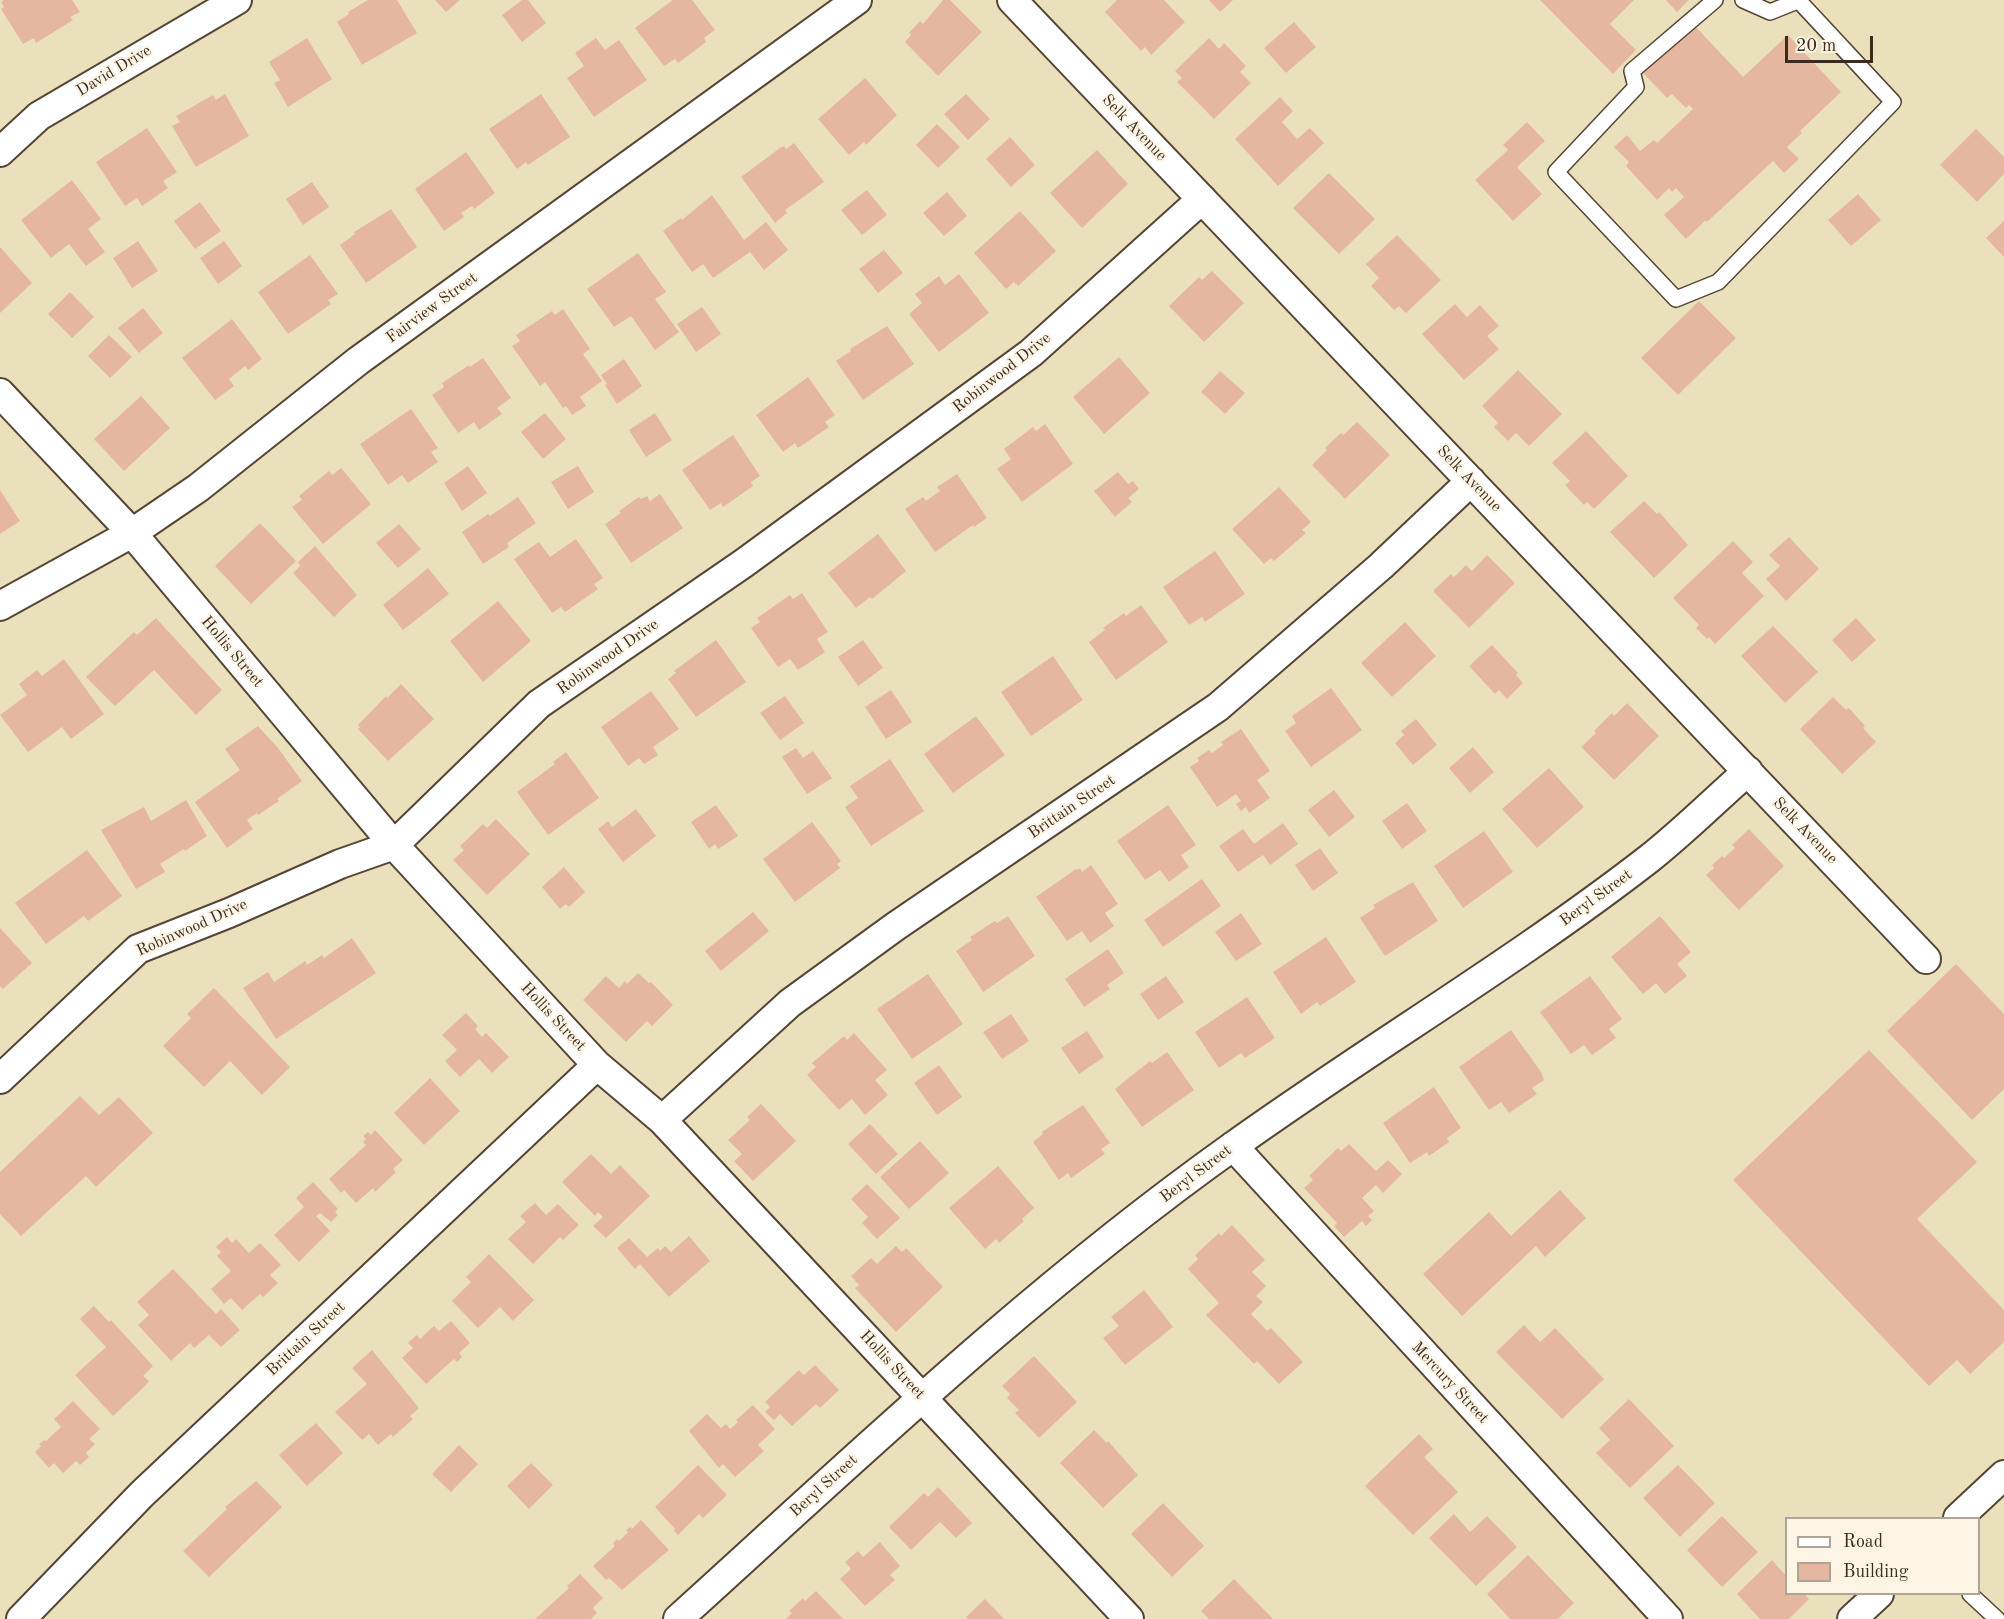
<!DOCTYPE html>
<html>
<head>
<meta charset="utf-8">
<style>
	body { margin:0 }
	#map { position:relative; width:2004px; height:1619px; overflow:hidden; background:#ebe0bc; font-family:"Old Standard TT",serif }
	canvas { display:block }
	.legend { position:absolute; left:1785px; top:1517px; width:195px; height:78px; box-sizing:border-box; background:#fcf5e5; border:2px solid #afa495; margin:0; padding:8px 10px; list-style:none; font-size:18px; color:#3b2a1e }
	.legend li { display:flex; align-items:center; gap:12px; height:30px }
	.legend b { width:30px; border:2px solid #afa495 }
	.scale { position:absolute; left:1785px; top:36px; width:88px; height:27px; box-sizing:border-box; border:3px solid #3b2a1e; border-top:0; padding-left:8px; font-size:18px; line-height:21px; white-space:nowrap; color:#3b2a1e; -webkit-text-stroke:4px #fcf5e5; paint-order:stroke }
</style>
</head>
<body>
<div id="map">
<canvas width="2004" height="1619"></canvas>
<ul class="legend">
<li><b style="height:8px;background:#fff"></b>Road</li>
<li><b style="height:16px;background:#e6b7a0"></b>Building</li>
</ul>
<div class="scale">20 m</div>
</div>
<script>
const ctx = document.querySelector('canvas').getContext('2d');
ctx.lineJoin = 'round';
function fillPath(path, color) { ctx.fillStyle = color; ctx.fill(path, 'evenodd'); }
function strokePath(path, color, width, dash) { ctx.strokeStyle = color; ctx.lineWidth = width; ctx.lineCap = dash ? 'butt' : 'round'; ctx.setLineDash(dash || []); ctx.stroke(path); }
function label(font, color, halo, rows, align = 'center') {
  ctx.font = font + ' "Old Standard TT",serif'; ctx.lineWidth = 4.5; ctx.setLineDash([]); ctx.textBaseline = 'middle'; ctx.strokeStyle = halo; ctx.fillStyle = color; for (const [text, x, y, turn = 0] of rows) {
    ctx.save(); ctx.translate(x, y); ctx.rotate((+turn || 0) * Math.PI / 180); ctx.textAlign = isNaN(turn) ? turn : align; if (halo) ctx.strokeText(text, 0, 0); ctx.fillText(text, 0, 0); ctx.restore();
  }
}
const building = new Path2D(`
	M4,0H72L80,12L70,17L73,20L36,43L34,38L23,44L1,9L4,7L1,2Z
	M368,0H397L417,33L362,65L337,22L349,14L348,12Z
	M435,0H460L446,12Z
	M522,0H528L546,23L522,42L502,15Z
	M673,0H692L715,30L704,38L706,42L678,63L675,59L664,66L635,28Z
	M943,0H950L982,32L938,76L905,42L911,35L909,33L920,21L923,24Z
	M1117,0H1164L1185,22L1151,55L1145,47L1141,51L1105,12Z
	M1209,0H1233L1220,12Z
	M1540,0H1634L1610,24L1636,50L1613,74Z
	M1666,0H1689L1677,12Z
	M1294,22L1316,47L1286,73L1264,48Z
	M1694,25L1743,77L1788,35L1841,92L1800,131L1802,133L1787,147L1799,159L1784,173L1773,161L1707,222L1706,220L1686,239L1664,215L1684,197L1676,188L1672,192L1669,188L1657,200L1626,166L1629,162L1614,147L1627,135L1640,151L1654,140L1657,143L1693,109L1689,105L1686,108L1672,94L1667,98L1643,73Z
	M307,38L332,79L288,107L274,83L280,80L269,62Z
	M596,38L605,50L619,40L647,80L594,117L567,78L584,66L575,53Z
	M1209,38L1219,49L1224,43L1246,66L1240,72L1251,83L1214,119L1177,82L1182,78L1175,71Z
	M865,78L897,115L866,145L864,142L849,155L818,119Z
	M225,94L249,136L196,167L172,126L180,122L176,116L213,95L216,100Z
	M541,94L570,137L528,165L526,162L517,169L489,129Z
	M966,94L990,119L968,140L944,114Z
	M1280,97L1293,111L1282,122L1297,139L1310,128L1324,143L1278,186L1235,139Z
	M1527,122L1545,141L1517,167L1542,194L1513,221L1475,180L1508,150L1503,145Z
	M937,124L960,147L938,168L916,145Z
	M147,128L177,172L163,181L168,188L142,206L137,198L125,206L96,162Z
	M1976,129L2004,157V174L1977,202L1940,165Z
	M1010,137L1035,165L1011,187L986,159Z
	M794,143L824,182L785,210L787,213L775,223L741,177L780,148L784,146L786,149Z
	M1097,150L1128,184L1082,228L1050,193Z
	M466,152L495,193L474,209L472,206L461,213L464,217L444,231L415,189Z
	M1329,173L1375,219L1339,254L1293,208Z
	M72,180L101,219L88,229L105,252L86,266L69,244L51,258L21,220Z
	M312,182L329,207L303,225L286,199Z
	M867,190L887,215L862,235L841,210Z
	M947,192L967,216L944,236L923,213Z
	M1858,194L1881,220L1851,246L1828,220Z
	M712,195L744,240L766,222L788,250L764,270L750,252L713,278L703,264L692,272L663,231L681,218L682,220Z
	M200,202L221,231L195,249L174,221Z
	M391,209L417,247L366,283L340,245L355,234L354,232Z
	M1020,211L1056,251L1018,286L1014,282L1006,289L974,253Z
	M2004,221V257L1986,238Z
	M1397,235L1441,280L1406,313L1399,306L1394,310L1371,286L1379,278L1366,264Z
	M138,241L158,271L132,288L113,258Z
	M224,241L242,266L218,284L200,258Z
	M0,247L32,283L0,313Z
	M884,250L903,273L878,293L859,269Z
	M638,253L666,292L655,299L679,332L655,350L631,316L614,327L587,289Z
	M310,255L338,294L328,300L331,304L288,334L258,292Z
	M1212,271L1244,303L1204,342L1169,306L1199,277L1202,280Z
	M959,274L989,313L939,352L909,314L922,303L915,294L939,276L945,285Z
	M70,292L94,317L72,338L48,314Z
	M1699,301L1736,338L1678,395L1641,358Z
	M1455,304L1467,317L1480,305L1499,326L1487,336L1499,349L1464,380L1422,334Z
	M702,307L721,334L696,352L677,324Z
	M143,308L163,333L139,353L118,328Z
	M563,309L590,349L583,354L602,381L580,397L586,406L572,415L566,406L563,408L545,382L540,386L512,346L520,341L516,335L552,311L555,315Z
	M232,319L262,359L248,370L245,366L229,379L234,386L215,400L182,358Z
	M887,326L914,364L863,400L836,361L851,351L850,349Z
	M109,335L132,357L110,378L88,356Z
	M1119,357L1150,393L1104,434L1073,397Z
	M483,358L511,398L497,408L502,414L479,430L474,422L458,433L432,395L444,387L442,383L469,365L470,367Z
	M624,359L642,386L617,404L605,385L607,384L601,375Z
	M1518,370L1562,414L1529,446L1516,433L1508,441L1494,427L1498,423L1482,406Z
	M1220,371L1245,393L1225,414L1201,392Z
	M808,377L835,415L825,422L829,427L798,448L795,443L783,452L756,415Z
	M141,396L170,428L124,471L94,439Z
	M411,409L438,448L431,452L438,462L408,483L402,475L388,485L360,444Z
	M545,413L566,439L543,459L521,432Z
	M655,413L672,440L646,457L629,430Z
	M1357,422L1390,455L1345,499L1312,465L1327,450L1325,448L1341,433L1343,435Z
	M1045,424L1073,464L1022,502L997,469L1011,459L1004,449L1033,427L1036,431Z
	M1586,431L1628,476L1594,509L1587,502L1584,505L1565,485L1570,481L1552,463Z
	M733,435L760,476L751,482L753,486L723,507L721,503L710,510L682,470Z
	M468,466L487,493L462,511L444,483Z
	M578,466L594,492L568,509L551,482Z
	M341,468L371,504L323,544L292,507L302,500L299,496L329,471L332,475Z
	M1118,472L1128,484L1133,481L1139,489L1128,498L1132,502L1115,517L1094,491Z
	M957,474L987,518L974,527L973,525L935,552L905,509L923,497L926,501L940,491L937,487Z
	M1279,487L1311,522L1302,530L1306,533L1274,561L1271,558L1264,564L1232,529Z
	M0,490L20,521L0,534Z
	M660,494L683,528L631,563L605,524L621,513L619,511L639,497L641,499L647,496L650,501Z
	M518,497L536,523L507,543L509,547L483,564L462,532L488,514L490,516Z
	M1644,501L1657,514L1659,512L1688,545L1654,578L1610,532Z
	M260,523L296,561L251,604L215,566Z
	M399,524L421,549L398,568L376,543Z
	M878,534L906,571L872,599L870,597L856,608L828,573Z
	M1789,537L1819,569L1786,601L1766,579L1780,566L1769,555Z
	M576,539L603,578L594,584L598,589L565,612L561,607L552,613L514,559L539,542L550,557Z
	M1733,541L1753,562L1742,573L1764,596L1715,644L1709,637L1707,639L1696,628L1699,625L1673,598Z
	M315,546L357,595L334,617L293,573L300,566L298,562Z
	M1215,551L1245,594L1205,622L1202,617L1189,625L1163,587Z
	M1487,555L1515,583L1469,628L1433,591L1451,574L1454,577L1466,565L1472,571Z
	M428,568L449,594L403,630L383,605Z
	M802,593L828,632L817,639L825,652L798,670L790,659L778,667L751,628L760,622L757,618L790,595L793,599Z
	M498,601L531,641L483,682L450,641Z
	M1141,605L1168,642L1116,680L1089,642L1105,630L1103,628L1124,613L1126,616Z
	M156,618L222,690L196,715L154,670L115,706L86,677L134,632L137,635Z
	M1856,618L1876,640L1852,662L1832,640Z
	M1405,622L1436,656L1392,697L1361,663Z
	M1773,626L1818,672L1785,703L1741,656Z
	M716,640L746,682L696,717L668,679L676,673L674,671Z
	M863,640L883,668L858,686L838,657Z
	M1492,645L1518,673L1516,675L1523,683L1507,699L1499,690L1495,694L1469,666Z
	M1053,656L1083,700L1031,736L1001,692Z
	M64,659L104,714L71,739L62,727L28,752L0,715L27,695L19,684L37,670L42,676Z
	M401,684L434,719L388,761L358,729L360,727L358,725L386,696L387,698Z
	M1331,688L1362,730L1311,767L1285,731L1296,723L1292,716Z
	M891,690L912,722L886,739L865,707Z
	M651,691L679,729L653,747L658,755L644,764L639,758L628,766L601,727Z
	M785,696L804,723L780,740L760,713Z
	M1833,697L1846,710L1849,708L1865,726L1863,728L1876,742L1842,774L1800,729Z
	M1627,703L1659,736L1614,780L1581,747L1596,733L1594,731L1612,713L1614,716Z
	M976,716L1005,755L953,793L924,754Z
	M1416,719L1437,745L1413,765L1395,743L1404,735L1401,731Z
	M258,726L278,748L302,781L277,799L279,801L258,815L257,813L247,820L253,829L227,848L195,802L240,770L225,749Z
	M1241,729L1270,771L1257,780L1270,798L1249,813L1246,807L1241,811L1236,804L1241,801L1236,794L1217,807L1190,767L1199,761L1197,758L1209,750L1212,753L1223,745L1221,742Z
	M1473,747L1494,772L1470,793L1449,768Z
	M796,748L803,758L813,751L832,778L807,794L782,757Z
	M566,752L599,798L548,835L517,792L555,764L553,762Z
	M890,759L924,811L871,846L845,807L858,798L850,786Z
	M1549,768L1584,807L1537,848L1502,809Z
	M1334,790L1355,817L1329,837L1308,810Z
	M186,800L207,836L185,851L184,849L160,864L165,872L136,889L101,830L144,807L151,821Z
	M1407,803L1427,831L1402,849L1382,821Z
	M716,805L738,836L718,849L715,844L709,849L691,822Z
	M1168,805L1196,845L1181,855L1189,867L1169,882L1160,870L1145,880L1117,841Z
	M636,809L656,836L623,862L598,829L608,821L612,827Z
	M496,819L530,854L487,895L453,860L464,850L460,846L483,824L487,828Z
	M812,822L841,861L837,864L840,868L795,902L763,859Z
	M1283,823L1298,844L1270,865L1263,855L1238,872L1219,846L1243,829L1254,844Z
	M1749,829L1784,866L1739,910L1706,875L1714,868L1712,865L1722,856L1724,858L1735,848L1732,845Z
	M1484,831L1513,872L1463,908L1434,866Z
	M1320,848L1338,873L1313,891L1295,865Z
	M87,850L122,896L88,921L84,916L46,944L15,903Z
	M1091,865L1118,904L1105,913L1114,926L1090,943L1082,931L1067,941L1036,897L1076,869L1077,870L1080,868L1082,872Z
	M564,867L585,892L569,907L566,904L560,909L542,887Z
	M1202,879L1221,906L1163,947L1144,920Z
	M1413,882L1438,921L1385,956L1360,918L1375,908L1373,905Z
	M753,912L769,931L721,971L705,951Z
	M1241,913L1262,944L1236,961L1215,932Z
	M1008,916L1035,956L983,992L956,951L972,940L970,937L995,921L997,923Z
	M1660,916L1691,952L1677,964L1687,976L1665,994L1656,983L1643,994L1611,957Z
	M0,928L32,963L3,989L0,986Z
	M1326,937L1356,982L1320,1006L1317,1002L1301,1014L1273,972Z
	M352,938L376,973L276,1039L243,988L268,972L274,982L305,961L307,965L322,955L324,958Z
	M1108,949L1124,973L1107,985L1110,989L1084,1007L1065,979Z
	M1956,964L2004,1014V1089L1972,1120L1887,1031Z
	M638,973L649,983L651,982L673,1005L652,1026L647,1021L626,1042L583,1000L606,976L619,988L625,981L627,984Z
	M928,974L963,1024L912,1059L877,1009Z
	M1166,976L1184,1002L1158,1020L1140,994Z
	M1590,976L1622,1019L1609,1029L1616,1038L1592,1055L1584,1045L1571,1054L1540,1012Z
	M214,988L290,1067L262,1095L230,1061L204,1087L163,1046L191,1018L187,1014Z
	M1247,997L1275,1038L1245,1058L1241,1053L1219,1068L1195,1032Z
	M466,1013L478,1026L475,1029L482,1037L486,1033L509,1057L492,1073L479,1059L460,1077L445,1061L457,1050L442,1035Z
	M1011,1014L1029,1041L1002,1059L983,1032Z
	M1511,1030L1541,1072L1544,1080L1532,1088L1537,1094L1509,1113L1501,1102L1489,1110L1459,1067Z
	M1087,1031L1104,1057L1079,1074L1061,1048Z
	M854,1033L887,1070L875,1080L888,1095L865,1115L852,1099L839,1110L807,1075L816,1067L812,1063L844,1036L847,1040Z
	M1869,1050L1977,1162L1917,1219L2004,1310V1342L1970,1374L1957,1360L1929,1386L1733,1180Z
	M1167,1052L1194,1090L1142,1127L1115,1089L1150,1061L1152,1063Z
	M939,1065L962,1097L937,1115L914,1083Z
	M430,1078L460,1111L424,1145L394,1113Z
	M1434,1087L1461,1128L1447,1138L1449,1142L1429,1156L1427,1152L1410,1163L1383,1123Z
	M80,1096L99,1115L119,1097L153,1133L96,1187L86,1176L21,1236L0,1214V1172Z
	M761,1104L796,1141L753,1181L734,1161L742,1154L728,1140L750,1120L747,1117Z
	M1083,1105L1110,1143L1101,1149L1105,1154L1071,1178L1068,1173L1059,1180L1033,1142L1043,1134L1042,1132Z
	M870,1124L898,1154L876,1174L848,1144Z
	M375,1130L403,1160L393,1169L396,1172L375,1192L373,1188L356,1203L344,1190L341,1193L329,1179L366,1145L363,1142L366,1139L363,1136L368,1132L371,1135Z
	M920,1141L949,1173L909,1209L880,1177Z
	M1349,1144L1376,1171L1388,1160L1402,1174L1383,1193L1376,1185L1362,1198L1374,1211L1368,1216L1372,1220L1366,1226L1362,1221L1344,1237L1334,1226L1337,1223L1304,1188L1313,1180L1309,1176L1338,1148L1341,1151Z
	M591,1154L611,1174L620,1165L650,1196L606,1238L593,1226L603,1217L598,1212L595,1216L562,1182Z
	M998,1166L1034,1208L1022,1219L1024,1221L999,1243L996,1239L985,1249L949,1208Z
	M313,1182L338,1209L335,1212L338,1215L331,1222L320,1213L316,1216L330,1231L299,1262L274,1235L304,1207L296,1198Z
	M867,1184L900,1218L877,1239L862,1223L868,1217L851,1199Z
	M1560,1190L1586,1218L1545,1257L1536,1246L1462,1316L1423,1274L1489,1212L1511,1236Z
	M535,1203L546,1215L558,1204L579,1225L563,1240L560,1237L533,1264L508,1239L526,1222L520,1216Z
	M1232,1225L1265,1260L1252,1272L1266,1286L1256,1296L1263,1302L1251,1314L1267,1331L1271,1328L1303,1362L1279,1384L1257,1361L1254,1364L1206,1315L1219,1303L1188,1269L1198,1259L1195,1255L1219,1233L1221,1236Z
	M689,1236L710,1261L669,1297L640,1264L635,1269L617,1248L629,1238L647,1257L658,1248L660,1251L665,1246L671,1252Z
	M227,1237L232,1243L236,1239L249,1253L260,1243L281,1265L270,1275L278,1283L263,1297L260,1294L242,1310L231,1298L224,1304L211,1289L231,1271L217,1256L221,1252L216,1247Z
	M896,1246L902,1252L906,1248L943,1287L896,1332L855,1288L859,1285L851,1276L871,1258L877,1264Z
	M489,1254L534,1300L513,1321L500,1307L478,1328L452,1301L471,1282L466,1277Z
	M173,1269L216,1314L221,1309L240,1330L221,1347L209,1335L194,1348L190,1343L171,1361L138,1325L149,1315L137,1302Z
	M1144,1290L1173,1327L1125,1365L1103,1338L1119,1326L1111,1317Z
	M94,1306L109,1322L111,1320L153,1366L143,1376L149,1381L145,1386L113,1416L75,1375L106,1347L80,1319Z
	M451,1321L470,1343L459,1353L462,1357L457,1362L454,1359L426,1384L402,1358L413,1348L408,1343L417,1335L420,1339L434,1326L439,1331Z
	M1524,1325L1540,1342L1555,1328L1604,1379L1562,1419L1496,1352Z
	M372,1350L419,1408L410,1416L413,1419L393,1437L391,1434L378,1445L369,1434L362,1440L335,1412L367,1384L352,1368Z
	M1034,1356L1077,1402L1039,1438L1015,1413L1019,1410L1007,1398L1010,1394L1002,1386Z
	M815,1365L839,1390L820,1408L816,1404L792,1426L780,1414L774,1420L765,1412L770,1407L765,1402L799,1370L804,1375Z
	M1629,1399L1674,1446L1630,1488L1596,1453L1610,1440L1599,1428Z
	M73,1401L100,1429L89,1439L95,1444L86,1453L89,1457L80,1465L76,1461L63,1473L54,1463L49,1468L35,1452L41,1446L39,1444L44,1440L46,1441L61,1427L54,1419Z
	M753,1405L775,1429L758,1445L764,1451L735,1477L723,1464L719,1468L689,1431L707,1414L721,1428L726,1424L730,1429L738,1422L736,1420Z
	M316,1423L343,1453L307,1486L279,1455Z
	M1094,1430L1107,1443L1108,1441L1138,1475L1103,1508L1060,1463Z
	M1419,1434L1433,1449L1424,1457L1458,1492L1413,1535L1365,1486Z
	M459,1445L478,1464L451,1492L432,1474Z
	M531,1463L553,1485L529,1509L507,1486Z
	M698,1465L727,1495L703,1518L699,1514L678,1535L674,1531L675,1529L655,1507Z
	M1678,1465L1715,1503L1680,1537L1643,1498Z
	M256,1481L282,1507L209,1577L183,1551L227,1509L225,1507Z
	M938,1487L972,1523L956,1538L940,1522L911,1550L889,1527L924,1493L928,1497Z
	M1163,1503L1204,1546L1172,1577L1131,1534Z
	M1454,1514L1470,1532L1487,1516L1517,1547L1476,1586L1429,1538Z
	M1722,1516L1758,1552L1722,1587L1687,1550Z
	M641,1520L669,1550L622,1590L609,1578L606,1580L593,1566L615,1546L613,1543L617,1539L619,1541L628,1532L626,1530L630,1527L632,1529Z
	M880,1542L900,1566L890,1575L895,1580L865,1606L840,1579L851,1569L845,1562L858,1551L863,1557Z
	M1528,1555L1574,1603L1558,1619H1510L1487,1594Z
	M1772,1560L1786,1576V1594H1804L1809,1599L1789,1619H1760L1737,1594Z
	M580,1574L603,1598L593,1608L597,1613L591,1619H535L569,1588L567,1586Z
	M1234,1579L1273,1619H1209L1201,1611Z
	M816,1591L843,1619H786L792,1613L789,1611L803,1598L805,1601Z
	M985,1599L1004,1619H968L966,1617Z`);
const lane = new Path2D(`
	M1715,0L1632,71L1636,87L1556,172L1676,299L1718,282L1893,102L1799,1
	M1743,0L1770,12L1800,0
	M1970,1594L1997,1619`);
const street = new Path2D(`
	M1012,0L1926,959
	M0,152L39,116L237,0
	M0,393L132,533L394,845L597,1065L662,1120L1129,1619
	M0,606L132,533L198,488L358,361L857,0
	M0,1079L138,949L229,913L340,864L394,845L539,704L744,563L1031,353L1202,199
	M662,1120L790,1003L896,926L1218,707L1381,566L1471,481
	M1233,1146L1668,1619
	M1958,1518L2004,1475
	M21,1619L142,1494L597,1065
	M678,1619C858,1456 1034,1288 1232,1147C1370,1048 1516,962 1650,858C1684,831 1715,800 1748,771
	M1852,1619L1879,1594`);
const streetNames = [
	["David Drive",114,71,-31],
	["Selk Avenue",1134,128,46],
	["Fairview Street",432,308,-36],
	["Robinwood Drive",1002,373,-38],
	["Selk Avenue",1469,479,46],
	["Hollis Street",232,652,50],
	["Robinwood Drive",608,657,-35],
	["Brittain Street",1072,807,-34],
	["Selk Avenue",1805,831,46],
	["Beryl Street",1596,898,-36],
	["Robinwood Drive",192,928,-24],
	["Hollis Street",553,1017,47],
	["Beryl Street",1196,1174,-37],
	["Brittain Street",306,1339,-43],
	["Hollis Street",892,1365,47],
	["Mercury Street",1450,1383,47],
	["Beryl Street",824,1486,-42]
];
fillPath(building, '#e6b7a0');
strokePath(lane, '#554536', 18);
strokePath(street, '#554536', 32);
strokePath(lane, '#fff', 15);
strokePath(street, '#fff', 28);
label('16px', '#3b2a1e', '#fcf5e5', streetNames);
</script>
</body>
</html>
